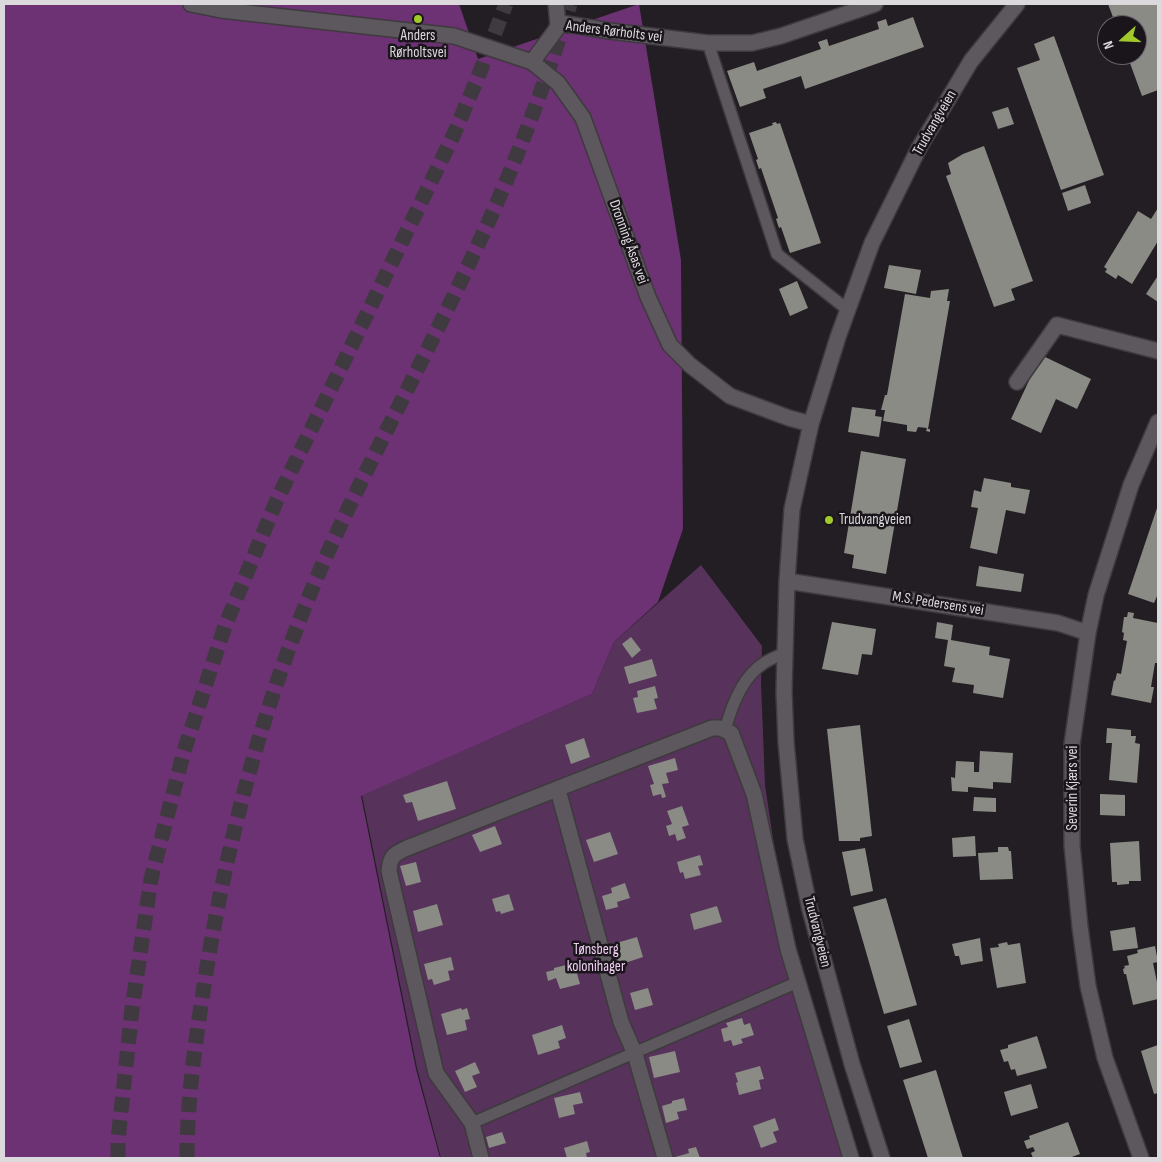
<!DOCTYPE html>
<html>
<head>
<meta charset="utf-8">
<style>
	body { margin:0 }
	#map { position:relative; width:1162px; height:1162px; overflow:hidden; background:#231e23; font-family:"Sofia Sans Condensed",sans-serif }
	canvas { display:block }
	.frame { position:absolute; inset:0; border:5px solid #dcd9dd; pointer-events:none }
	.north { position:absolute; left:1097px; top:15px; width:50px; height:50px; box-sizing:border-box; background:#19151a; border:1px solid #676368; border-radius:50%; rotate:250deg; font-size:14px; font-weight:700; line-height:20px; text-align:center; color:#dcd9dd }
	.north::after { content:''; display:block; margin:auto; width:18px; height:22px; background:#a1c92a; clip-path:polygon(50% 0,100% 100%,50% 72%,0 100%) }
</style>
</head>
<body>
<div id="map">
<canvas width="1162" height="1162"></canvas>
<div class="frame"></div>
<div class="north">N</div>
</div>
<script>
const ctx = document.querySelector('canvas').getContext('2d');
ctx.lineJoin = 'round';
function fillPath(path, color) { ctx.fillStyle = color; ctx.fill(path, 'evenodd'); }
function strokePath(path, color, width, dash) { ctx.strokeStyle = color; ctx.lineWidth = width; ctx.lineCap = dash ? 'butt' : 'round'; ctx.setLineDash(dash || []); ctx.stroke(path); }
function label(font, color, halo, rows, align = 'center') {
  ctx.font = font + ' "Sofia Sans Condensed",sans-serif'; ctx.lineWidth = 5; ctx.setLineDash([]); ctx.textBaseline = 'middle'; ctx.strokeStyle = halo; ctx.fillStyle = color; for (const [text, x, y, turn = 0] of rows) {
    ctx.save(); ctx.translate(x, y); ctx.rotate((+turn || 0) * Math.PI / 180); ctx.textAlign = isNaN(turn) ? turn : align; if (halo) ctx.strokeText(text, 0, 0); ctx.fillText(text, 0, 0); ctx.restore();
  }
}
const green = new Path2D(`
	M701,565L762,646L761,683L765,785L780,886L805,979L859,1158H441L417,1068L362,795L592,694L614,642Z`);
const forest = new Path2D(`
	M4,4H459L478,59L639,4L681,260L683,529L658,602L614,642L592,694L361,796L416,1069L440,1158H4Z`);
const building = new Path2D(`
	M1108,4H1157L1158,90L1142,96L1127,55H1137V25H1116Z
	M913,17L924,47L805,89L801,76L763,89L766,98L740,107L727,71L754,62L757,71L821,49L818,42L827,39L829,46L879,29L877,22L886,19L888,26Z
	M1054,36L1104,175L1061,190L1017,68L1040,60L1034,44Z
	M1008,107L1014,124L998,129L992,112Z
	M776,122L777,124L780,123L821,243L790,253L781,227L779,228L776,219L778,218L761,168L759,169L756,160L758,159L749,133L773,125L772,123Z
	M984,146L1033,281L1011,289L1015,300L994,307L946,176L951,174L948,163L963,154Z
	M1085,185L1091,203L1068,211L1062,193Z
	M1158,208V241L1132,284L1118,275L1116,279L1105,272L1107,269L1104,267L1138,211L1151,219Z
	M889,265L921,270L916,294L884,288Z
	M1157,277L1158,278V302L1146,294Z
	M797,281L808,308L790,316L779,289Z
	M949,289L947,301H950L928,429H930V432L926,431L927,428L918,427L916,432L907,431V425L883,421L885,410H881L885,395H887L905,294L930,298L931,291Z
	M1041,355L1091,379L1077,409L1056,399L1041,433L1011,419Z
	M852,407L876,410L875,416L882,417L879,437L848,432Z
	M861,451L906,459L886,574L852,568L854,555L844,553Z
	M984,478L1011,483V487L1030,490L1025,514L1006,510L997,554L970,548L978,508L971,507L974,490L981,492Z
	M1157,508H1158V594L1154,603L1128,594Z
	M979,566L1024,574L1021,592L976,586Z
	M1128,612L1134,613L1133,618L1158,623V663H1155L1151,687H1154L1151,703L1111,695L1114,680L1115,681L1117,673L1121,674L1127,641L1123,640L1124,633L1122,632L1124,617H1127Z
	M832,622L876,629L872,655L862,654L858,675L822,669Z
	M937,622L953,625L951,640L990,647L989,655L1010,659L1003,698L973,693L974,685L952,682L955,668L944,666L948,640L935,638Z
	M631,637L641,650L632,658L622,644Z
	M652,659L657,676L629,684L624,667Z
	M655,686L658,698L654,699L657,709L637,713L633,698L638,697L637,691Z
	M860,725L872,836L860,838V841H839L827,729Z
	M1107,728L1131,730V736H1136L1135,743L1140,744L1137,783L1109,780L1112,743H1106Z
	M584,738L590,757L571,764L565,745Z
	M980,751L1013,753L1011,783L993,782V789L968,787V792L952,791L951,777L955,778L956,761L974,762V772H979Z
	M675,758L678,770L666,773L669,783L662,784L666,797L662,798L661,794L653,796L650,785L654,784L648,766Z
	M447,781L456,809L418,821L412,802L406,803L403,795Z
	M1100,794L1125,795V816L1100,815Z
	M974,797L996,798V812L973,811Z
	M682,806L689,825L682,827L686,838L677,841L675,834L669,836L666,826L672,824L667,811Z
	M495,826L502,844L480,852L472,835Z
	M610,832L618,854L594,862L586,840Z
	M975,836L976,856L953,857L952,838Z
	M1139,841L1141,881H1129V884L1117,885V882H1112L1110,843Z
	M998,847H1008L1009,851H1011L1013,879L980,880L978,853L998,852Z
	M865,848L873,891L851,896L842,852Z
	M700,855L703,865L698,866L701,875L685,879L683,872L680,873L677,862Z
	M416,862L421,882L406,886L400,866Z
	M625,883L630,898L617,902L618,907L606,910L602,896L612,893L611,888Z
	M509,894L514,910L501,914L500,911L496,912L492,899Z
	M886,898L917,1005L884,1014L853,907Z
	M437,904L443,925L418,932L413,911Z
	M717,906L722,922L694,930L690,914Z
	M1135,927L1138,948L1113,951L1110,931Z
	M637,937L643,957L619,965L613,944Z
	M980,938L983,961L961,965L959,956H955L952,944Z
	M1007,942L1008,945L1020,943L1026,983L997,988L990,948L999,947L998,944Z
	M1155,946L1158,962L1153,963L1158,987V999L1133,1005L1126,974H1124L1123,969L1125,968L1124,966L1129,965L1127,956L1138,953L1137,950Z
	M451,957L454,970L448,971L450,980L434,985L432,979L428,980L424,964Z
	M574,963L580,984L560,989L556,978L548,981L546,972L554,970V968Z
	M648,988L653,1005L635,1010L630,993Z
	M461,1008L462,1010L467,1008L470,1019L465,1020L467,1030L447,1035L441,1014Z
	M742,1018L744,1025L750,1023L754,1035L741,1039L743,1043L733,1046L731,1040L724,1042L721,1029L728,1027L726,1023Z
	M909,1019L922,1062L900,1068L887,1026Z
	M562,1025L566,1038L558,1041L560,1048L538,1055L532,1035Z
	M1037,1036L1047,1068L1017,1076L1015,1069L1011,1070L1008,1061L1004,1062L1000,1050L1008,1048V1045Z
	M1158,1045V1093L1154,1094L1141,1051Z
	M675,1051L680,1072L654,1078L649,1057Z
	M475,1062L480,1073L472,1076L477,1087L465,1092L455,1071Z
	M760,1066L764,1079L759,1080L761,1089L739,1095L736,1083L738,1082L735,1073Z
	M936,1070L952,1123L963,1158H928L903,1080Z
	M1031,1084L1038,1108L1011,1116L1004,1092Z
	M580,1092L583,1103L573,1105L575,1114L559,1118L554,1098Z
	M684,1098L687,1110L677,1112L679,1119L666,1123L662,1106L672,1103V1101Z
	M775,1118L779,1130L773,1132L777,1142L761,1148L753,1126Z
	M1068,1122L1080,1154L1069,1158H1033L1031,1153L1035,1151L1033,1147L1027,1149L1024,1141L1030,1139L1029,1136Z
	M502,1132L506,1143L489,1148L486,1137Z
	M587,1141L590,1152L586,1153L587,1158H567L564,1148Z
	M696,1147L700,1158H672L689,1153L688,1149Z`);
const primaryTunnel = new Path2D(`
	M118,1158V1140L132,1009L151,879L184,751L225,626L276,502L454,134L478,77L506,4
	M187,1158C187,1105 194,1051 202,999C224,849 263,700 324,561C371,456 427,355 475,251C513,171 544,88 570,4`);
const service = new Path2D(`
	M708,43L777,254L848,310
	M725,731C731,707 742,677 764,663C770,659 778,656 785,653
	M472,1123L798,982`);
const minor = new Path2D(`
	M191,4L221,10L454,36L532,62L561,23L610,31L708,43H752L781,36L875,4
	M555,31L558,26L556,4
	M537,56L532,62L558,83L583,118L648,297L670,345L690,365L730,396L789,418L811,424
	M1017,382L1057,325L1158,351
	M787,581L1058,623L1088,633
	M558,790L621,1022L635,1054L665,1158
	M481,1158L472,1123L436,1073L389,871C390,856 394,854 407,848L712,728H720L731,733L754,794L788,949L851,1158
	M882,1158L852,1064L810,910L795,839L786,742L784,691L787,581L792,509L811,424L838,337L872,243L919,148L971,61L1017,4
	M1141,1158L1105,1058L1088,986L1080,927L1072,845V744L1088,633L1096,595L1131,485L1158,422`);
const markers = [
	[418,19,5,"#a1c92a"],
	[829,520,5,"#a1c92a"]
];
const streetNames = [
	["Anders Rørholts vei",614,32,7],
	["Trudvangveien",935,123,-60],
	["Dronning Åsas vei",628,242,70],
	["M.S. Pedersens vei",938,604,9],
	["Severin Kjærs vei",1073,788,-90],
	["Trudvangveien",817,932,76]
];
const poiNames = [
	["Anders",418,36],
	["Rørholtsvei",418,53],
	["Trudvangveien",839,520,"left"]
];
const parkNames = [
	["Tønsberg",596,950],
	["kolonihager",596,967]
];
fillPath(green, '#57325b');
fillPath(forest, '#6c3273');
fillPath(building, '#898b84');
strokePath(primaryTunnel, '#3f3a3f', 15, [15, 8]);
strokePath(service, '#3e3a3e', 14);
strokePath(minor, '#3e3a3e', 18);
strokePath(service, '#5d585d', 11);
strokePath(minor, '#5d585d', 15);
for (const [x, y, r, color] of markers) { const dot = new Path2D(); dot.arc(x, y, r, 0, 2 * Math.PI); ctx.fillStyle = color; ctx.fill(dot); strokePath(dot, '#19151a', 2); }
label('15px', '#dcd9dd', '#19151a', streetNames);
label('15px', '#dcd9dd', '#19151a', poiNames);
label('15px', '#f1cff4', '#19151a', parkNames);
</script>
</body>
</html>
